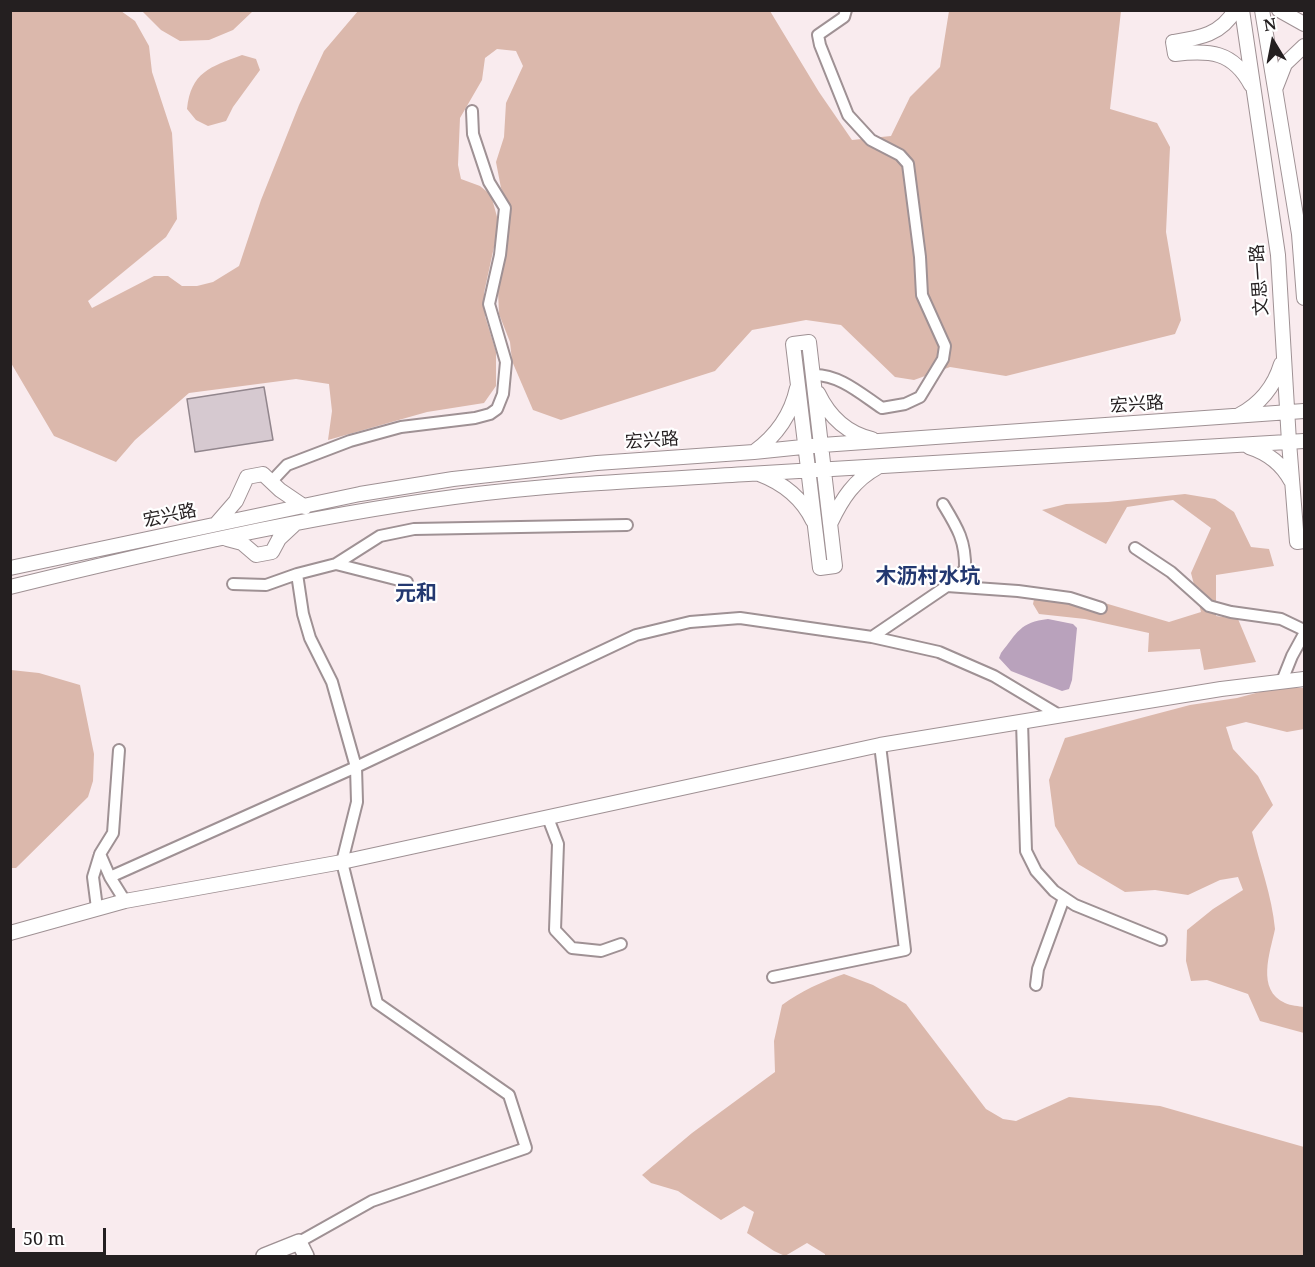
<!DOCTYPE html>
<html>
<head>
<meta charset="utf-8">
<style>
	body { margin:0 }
	#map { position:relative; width:1315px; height:1267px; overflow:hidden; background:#f9ebee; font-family:"Noto Serif",serif }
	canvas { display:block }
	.frame { position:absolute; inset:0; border:12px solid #241f20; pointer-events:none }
	.north { position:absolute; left:1243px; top:12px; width:60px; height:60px; -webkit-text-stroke:4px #fff; paint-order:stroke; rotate:350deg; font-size:16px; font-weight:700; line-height:24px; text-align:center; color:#241f20 }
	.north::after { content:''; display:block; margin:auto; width:21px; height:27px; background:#241f20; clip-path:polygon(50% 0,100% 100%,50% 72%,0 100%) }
	.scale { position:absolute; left:12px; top:1228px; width:94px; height:27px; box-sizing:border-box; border:3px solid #241f20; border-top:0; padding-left:8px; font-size:18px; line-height:21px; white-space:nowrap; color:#241f20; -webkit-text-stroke:4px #fff; paint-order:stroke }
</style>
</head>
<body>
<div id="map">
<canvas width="1315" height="1267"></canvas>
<div class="frame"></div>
<div class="north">N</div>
<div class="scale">50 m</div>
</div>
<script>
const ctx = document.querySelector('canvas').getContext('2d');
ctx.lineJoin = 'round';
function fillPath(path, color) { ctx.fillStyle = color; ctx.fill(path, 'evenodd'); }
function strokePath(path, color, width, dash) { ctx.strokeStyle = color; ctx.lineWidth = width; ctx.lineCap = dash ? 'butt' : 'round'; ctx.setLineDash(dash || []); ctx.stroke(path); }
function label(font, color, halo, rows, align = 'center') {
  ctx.font = font + ' "Noto Serif","Noto Sans SC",serif'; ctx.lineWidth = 4.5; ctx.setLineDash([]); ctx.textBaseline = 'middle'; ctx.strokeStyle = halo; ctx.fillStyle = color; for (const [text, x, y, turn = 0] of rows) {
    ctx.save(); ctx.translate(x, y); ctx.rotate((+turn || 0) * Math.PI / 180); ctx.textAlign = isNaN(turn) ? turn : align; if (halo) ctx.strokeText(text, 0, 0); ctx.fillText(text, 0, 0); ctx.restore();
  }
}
const forest = new Path2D(`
	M11,11H121L135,21L149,46L152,72L172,133L177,219L166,237L88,301L92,308L154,276H168L182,286H197L213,282L239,266L261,200L299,105L324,51L358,11H770L819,92L852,140L891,136L910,97L940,67L949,11H1121L1110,109L1157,123L1170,147L1166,232L1181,320L1175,334L1006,376L950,367L914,380L895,377L841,325L806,320L752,330L715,371L561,420L533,410L512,361L510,342L499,314L498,291L509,223L510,207L501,188L496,162L504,137L506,103L523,66L516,51L497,49L485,58L482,80L460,118L458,165L461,179L480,186L491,195L499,224L484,293L485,316L496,352V386L484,403L427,412L328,440L332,411L329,384L296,379L189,393L135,440L116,462L54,436L11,363Z
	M142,11H253L233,30L209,40L180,41L161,30Z
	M242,55L256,59L260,70L233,107L226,121L208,126L196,120L187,109C191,72 210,67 242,55Z
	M1185,494L1215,499L1234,512L1251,547L1269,549L1274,566L1216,575V616L1238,619L1256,662L1204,670L1200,649L1148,652L1149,633L1085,619L1039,614L1033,604L1036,589L1091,599L1169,622L1201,612L1191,573L1211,528L1173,500L1127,507L1106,544L1042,510L1066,504L1108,502Z
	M11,670L39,673L80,685L94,754L93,781L88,797L16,868H10Z
	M1275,688H1304V729L1287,732L1246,722L1226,727L1233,749L1258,776L1273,805L1252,832C1260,865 1272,896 1275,929C1270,953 1256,990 1285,1003C1291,1006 1299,1006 1304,1007V1033L1260,1021L1248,994L1207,980L1191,981L1186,961L1187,930L1213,909L1243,890L1238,877L1220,880L1188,895L1155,890L1125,892L1078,864L1055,826L1049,780L1065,738L1190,705L1237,698Z
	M844,974L873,985L906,1004L986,1109L1003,1119L1016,1121L1069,1097L1160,1106L1304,1147V1256H825V1254L807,1243L785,1256L774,1251L747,1233L754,1212L744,1206L721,1220L678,1191L651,1183L642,1175L692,1133L775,1072L774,1041L782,1005C801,991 821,982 844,974Z`);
const water = new Path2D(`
	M1048,619L1073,624L1077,628L1072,680L1069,689L1062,691L1011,671L999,658L1001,653C1017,633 1020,622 1048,619Z`);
const building = new Path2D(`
	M264,387L273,440L195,452L187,399Z`);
const minor = new Path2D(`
	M813,375C839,374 861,394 882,408L905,404L920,397L943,359L945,346L922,295L920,257L908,164L900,155L871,140L848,115L820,45L818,35L844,17L846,10
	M271,482L287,465L350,441L401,427L475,418L490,414L497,409L503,394L506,362L489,304L500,255L505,208L489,182L473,134L472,111
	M943,504C957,527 966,541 965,569L947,586
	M1135,548L1171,572L1209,606L1231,612L1281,619L1304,630
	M336,564L407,582
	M233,584L266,585L297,574
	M872,637L947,586L1018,591L1070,598L1101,608
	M1282,681L1292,656L1304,634
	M1022,722L1026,851L1036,871L1054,891L1075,905L1161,940
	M548,818L558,844L555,930L572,948L601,951L621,944
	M100,854L113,833L119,750
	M110,877L356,767L636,635L690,622L740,618L872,637L939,652L994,676L1059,715
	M97,908L93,877L100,854L110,877L125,901
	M773,977L905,950L880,745
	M1036,985L1038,969L1064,898
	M299,1242L372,1201L526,1148L509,1095L377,1003L342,862L357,802L356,767L332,682L310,638L303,614L297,574L336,564L380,536L414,529L627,525`);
const tertiary = new Path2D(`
	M1235,10C1221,35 1199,38 1173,42L1175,54C1209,50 1233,51 1251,85
	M1242,10L1278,255L1289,442L1297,542L1304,541
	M1262,10L1299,234L1304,298
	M1279,10L1304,24
	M1276,87L1285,64L1304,46
	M809,342L835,566L820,568L793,344Z
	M818,393C829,416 846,433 872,439
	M1239,415C1260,404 1274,387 1281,364
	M1249,447C1268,453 1282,464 1291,481
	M754,452C776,436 791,416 797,388
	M759,474C783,483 802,498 813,521
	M831,522C842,499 854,480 878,467
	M216,524L236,501L247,477L263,474L280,490L305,507
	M227,539L242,543L256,555L272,552L279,539L294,525
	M10,568L360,494L453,479L597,463L754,452L822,445L1304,411
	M10,587C157,551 305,517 454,497C551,484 650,480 748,474C933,462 1119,453 1304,441
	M10,933L125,901L342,862L880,745L1221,689L1304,679`);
const secondary = new Path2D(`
	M264,1256L299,1242L306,1256`);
const streetNames = [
	["文思一路",1260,280,-94],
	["宏兴路",1137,405,-4],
	["宏兴路",652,441,-4],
	["宏兴路",170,516,-12]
];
const quarterNames = [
	["木沥村水坑",928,577],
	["元和",416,594]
];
fillPath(forest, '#dbb8ac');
fillPath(water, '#b9a2bc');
fillPath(building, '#d6c9d0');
strokePath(building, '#92868d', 1.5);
strokePath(minor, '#9f9194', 14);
strokePath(tertiary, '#9f9194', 16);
strokePath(secondary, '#9f9194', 18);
strokePath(minor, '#fff', 10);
strokePath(tertiary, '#fff', 14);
strokePath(secondary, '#fff', 15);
label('18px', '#241f20', '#fff', streetNames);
label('bold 21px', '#233870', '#fff', quarterNames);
</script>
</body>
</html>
